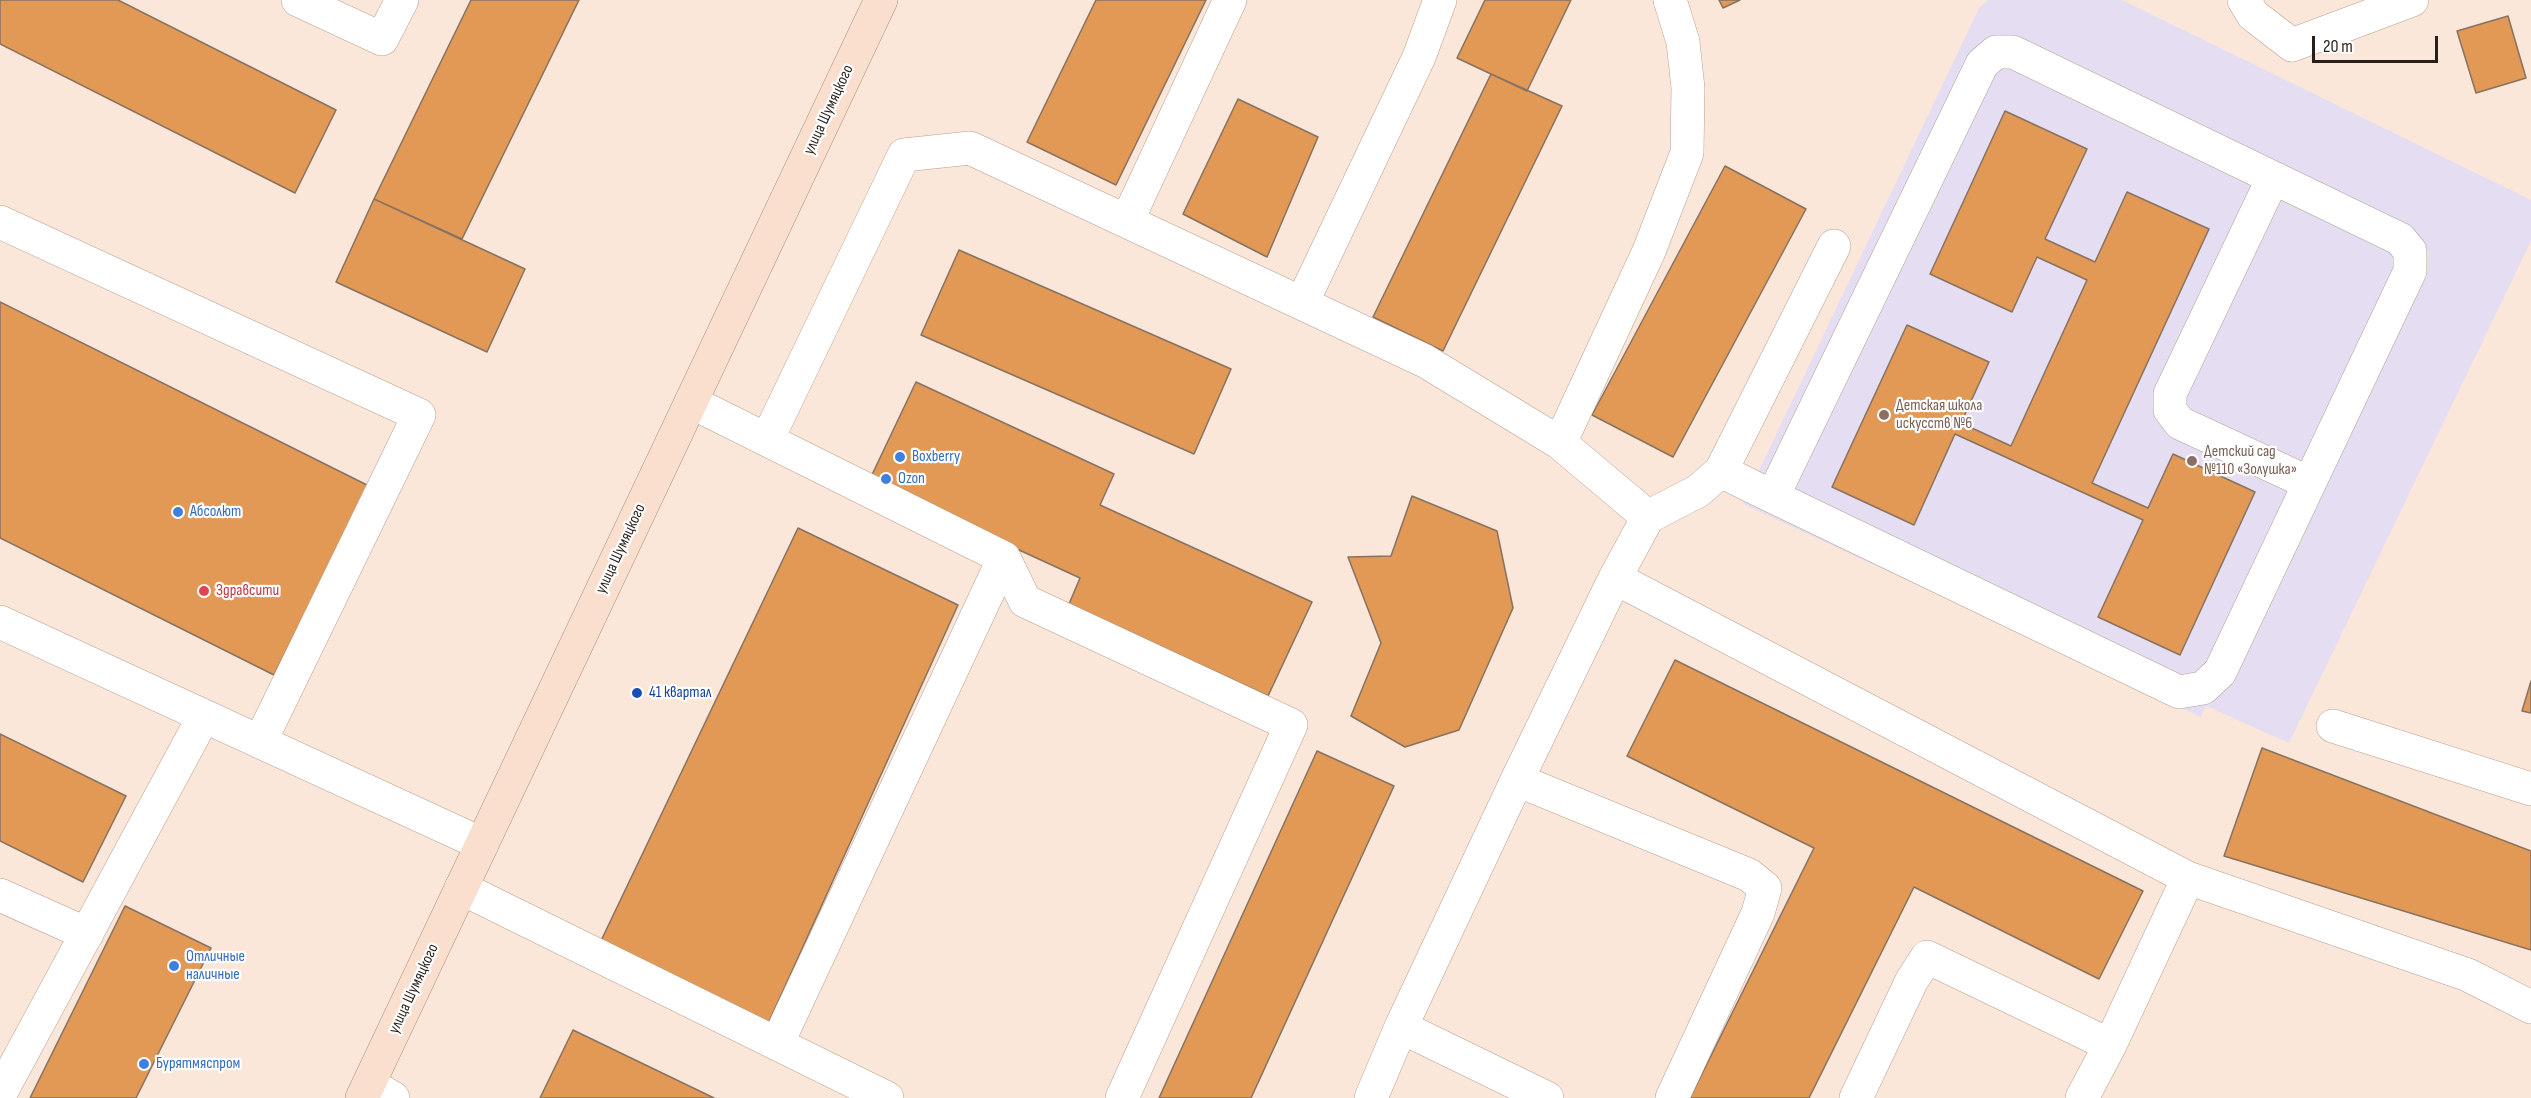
<!DOCTYPE html>
<html>
<head>
<meta charset="utf-8">
<style>
	body { margin:0 }
	#map { position:relative; width:2531px; height:1098px; overflow:hidden; background:#fbe7d9; font-family:"Sofia Sans Condensed",sans-serif }
	canvas { display:block }
	.scale { position:absolute; left:2312px; top:36px; width:126px; height:27px; box-sizing:border-box; border:3px solid #281f18; border-top:0; padding-left:8px; font-size:18px; line-height:21px; white-space:nowrap; color:#281f18; -webkit-text-stroke:4px #fff; paint-order:stroke }
</style>
</head>
<body>
<div id="map">
<canvas width="2531" height="1098"></canvas>
<div class="scale">20 m</div>
</div>
<script>
const ctx = document.querySelector('canvas').getContext('2d');
ctx.lineJoin = 'round';
function fillPath(path, color) { ctx.fillStyle = color; ctx.fill(path, 'evenodd'); }
function strokePath(path, color, width, dash) { ctx.strokeStyle = color; ctx.lineWidth = width; ctx.lineCap = dash ? 'butt' : 'round'; ctx.setLineDash(dash || []); ctx.stroke(path); }
function label(font, color, halo, rows, align = 'center') {
  ctx.font = font + ' "Sofia Sans Condensed",sans-serif'; ctx.lineWidth = 4.5; ctx.setLineDash([]); ctx.textBaseline = 'middle'; ctx.strokeStyle = halo; ctx.fillStyle = color; for (const [text, x, y, turn = 0] of rows) {
    ctx.save(); ctx.translate(x, y); ctx.rotate((+turn || 0) * Math.PI / 180); ctx.textAlign = isNaN(turn) ? turn : align; if (halo) ctx.strokeText(text, 0, 0); ctx.fillText(text, 0, 0); ctx.restore();
  }
}
const education = new Path2D(`
	M1988,0H2122L2531,200V241L2289,743L2206,706L2201,717L1743,504L1979,8Z`);
const building = new Path2D(`
	M0,0H118L336,110L295,193L0,44Z
	M471,0H579L462,239L374,199Z
	M1096,0H1206L1116,185L1027,142Z
	M1485,0H1571L1527,91L1457,58Z
	M1719,0H1740L1723,8Z
	M2508,16L2526,78L2476,93L2457,31Z
	M1491,74L1562,106L1443,351L1373,317Z
	M1238,99L1318,137L1267,257L1183,214Z
	M2005,111L2087,149L2045,239L2095,262L2127,192L2209,229L2092,483L2148,508L2173,454L2255,492L2180,655L2098,617L2143,520L1955,434L1914,525L1832,487L1907,325L1989,362L1961,423L2011,446L2087,280L2037,257L2012,312L1930,274Z
	M1725,166L1806,209L1673,457L1592,415Z
	M374,199L525,269L487,352L336,282Z
	M959,250L1231,369L1194,454L921,335Z
	M0,302L369,486L274,675L0,538Z
	M916,382L1114,474L1100,505L1312,602L1268,696L1069,604L1080,578L869,481Z
	M1412,496L1497,531L1513,608L1459,730L1405,747L1351,716L1381,643L1348,557L1391,556Z
	M798,528L958,605L767,1026L598,947Z
	M1675,660L2143,891L2099,979L1914,887L1809,1098H1690L1814,848L1627,756Z
	M2531,681V713L2522,711Z
	M0,734L126,796L83,882L0,841Z
	M2262,748L2531,851V950L2224,856Z
	M1317,751L1394,786L1251,1098H1159Z
	M125,906L211,948L136,1098H30Z
	M573,1030L714,1098H540Z`);
const minor = new Path2D(`
	M298,0L382,39L402,0
	M2244,0L2253,15L2292,45L2412,0
	M2273,178L2170,394V410L2180,423L2309,483
	M1127,221L1230,0
	M0,222L419,415L260,742
	M1302,303L1419,57L1440,0
	M691,402L1004,558L1025,601L1291,725L1122,1098
	M767,440L904,155L970,148L1425,361L1560,443L1648,517
	M1560,443L1649,251L1687,153L1688,88L1683,42L1670,0
	M1721,471L1751,486L2179,692L2203,688L2220,672L2410,271V251L2400,239L2013,52H1996L1982,64L1773,496
	M1615,578L2188,878L2468,975L2531,1007
	M0,622L482,844
	M2333,726L2531,789
	M1517,780L1749,875L1765,888L1758,913L1672,1098
	M461,888L887,1098
	M0,895L87,934
	M1401,1027L1547,1098
	M777,1044L1004,558
	M369,1084L393,1098
	M0,1094L204,716
	M1371,1098L1401,1027L1517,780L1615,578L1648,517L1698,491L1721,471L1834,246
	M1856,1098L1912,980L1927,957L2110,1045
	M2082,1098L2110,1045L2188,878`);
const major = new Path2D(`
	M362,1098L881,0`);
const markers = [
	[1884,415,6,"#8d6e63"],
	[900,457,6,"#3f7fe0"],
	[2192,461,6,"#8d6e63"],
	[886,479,6,"#3f7fe0"],
	[178,512,6,"#3f7fe0"],
	[204,591,6,"#e0444e"],
	[637,693,6,"#1a4fb4"],
	[174,966,6,"#3f7fe0"],
	[144,1064,6,"#3f7fe0"]
];
const streetNames = [
	["улица Шумяцкого",829,110,-65],
	["улица Шумяцкого",621,549,-65],
	["улица Шумяцкого",414,989,-65]
];
const educationNames = [
	["Детская школа",1896,406],
	["искусств №6",1896,424],
	["Детский сад",2204,452],
	["№110 «Золушка»",2204,470]
];
const shopNames = [
	["Boxberry",912,457],
	["Ozon",898,479],
	["Абсолют",190,512],
	["Отличные",186,957],
	["наличные",186,975],
	["Бурятмяспром",156,1064]
];
const healthNames = [
	["Здравсити",216,591]
];
const transitNames = [
	["41 квартал",649,693]
];
fillPath(education, '#e5ddf2');
fillPath(building, '#e29956');
strokePath(building, '#877261', 1.5);
strokePath(minor, '#b79f8f', 34);
strokePath(major, '#ae8e79', 34);
strokePath(minor, '#fff', 33);
strokePath(major, '#fadfce', 33);
for (const [x, y, r, color] of markers) { const dot = new Path2D(); dot.arc(x, y, r, 0, 2 * Math.PI); ctx.fillStyle = color; ctx.fill(dot); strokePath(dot, '#fff', 2); }
label('16px', '#281f18', '#fff', streetNames);
label('16px', '#785e54', '#fff', educationNames, 'left');
label('16px', '#366cbe', '#fff', shopNames, 'left');
label('16px', '#be3a42', '#fff', healthNames, 'left');
label('16px', '#164399', '#fff', transitNames, 'left');
</script>
</body>
</html>
